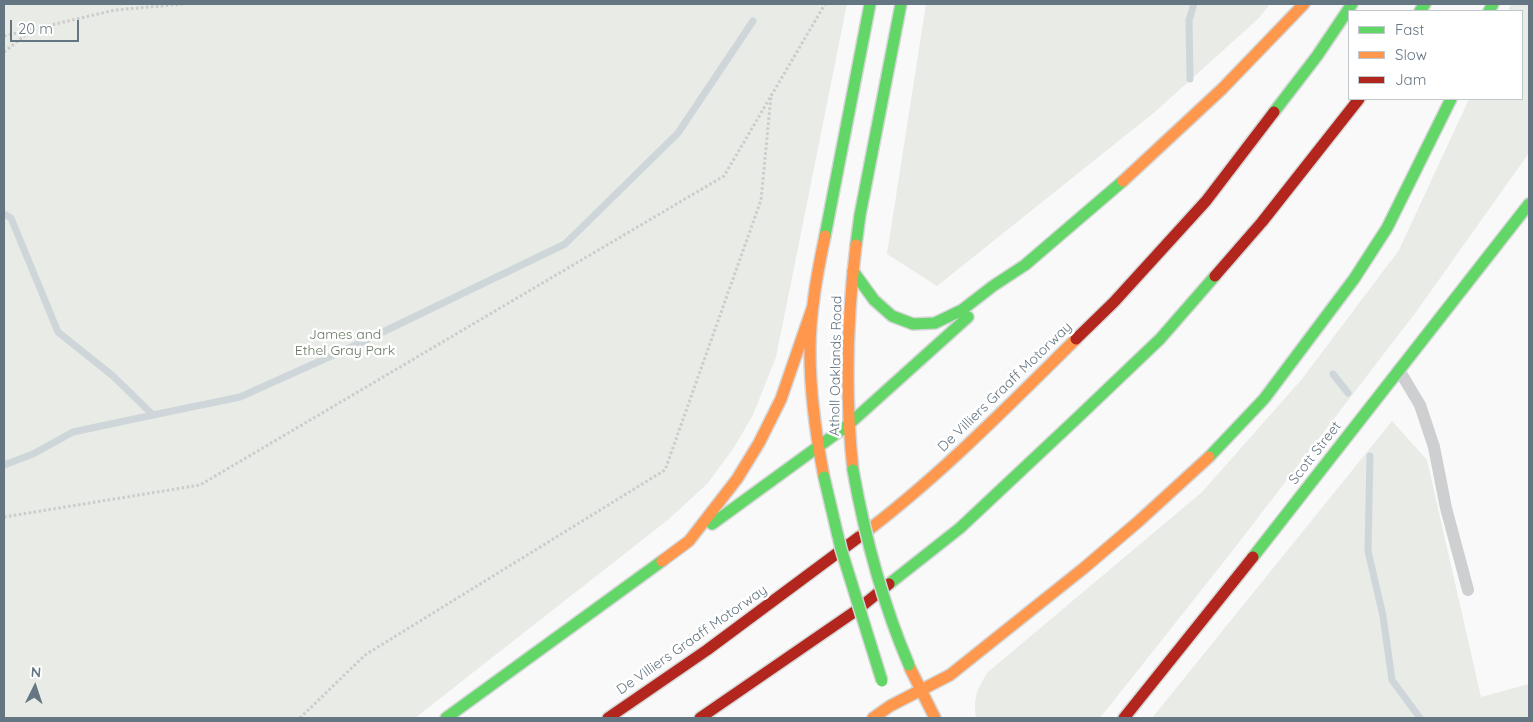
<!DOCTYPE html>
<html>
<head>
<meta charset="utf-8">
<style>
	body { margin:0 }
	#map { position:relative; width:1533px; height:722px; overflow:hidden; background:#f9f9f9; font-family:Quicksand,sans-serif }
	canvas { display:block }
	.frame { position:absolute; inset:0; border:5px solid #657683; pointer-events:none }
	.legend { position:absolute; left:1348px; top:10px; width:175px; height:90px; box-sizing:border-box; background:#fff; border:1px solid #c1c8cd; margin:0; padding:6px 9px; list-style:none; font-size:15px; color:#657683 }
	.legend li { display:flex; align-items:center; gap:10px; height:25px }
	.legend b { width:25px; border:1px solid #c1c8cd }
	.north { position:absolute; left:10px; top:662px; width:50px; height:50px; -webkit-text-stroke:4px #fff; paint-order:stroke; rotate:4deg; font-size:14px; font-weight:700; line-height:20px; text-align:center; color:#657683 }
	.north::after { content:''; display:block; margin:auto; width:18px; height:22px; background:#657683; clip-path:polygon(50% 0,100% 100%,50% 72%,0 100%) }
	.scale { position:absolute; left:10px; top:20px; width:69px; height:22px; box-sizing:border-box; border:2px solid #657683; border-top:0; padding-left:6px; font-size:15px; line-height:18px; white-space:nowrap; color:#657683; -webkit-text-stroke:4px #fff; paint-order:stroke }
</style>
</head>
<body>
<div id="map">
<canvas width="1533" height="722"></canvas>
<div class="frame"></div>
<ul class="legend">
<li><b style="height:6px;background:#63d668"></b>Fast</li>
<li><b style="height:6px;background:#ff974d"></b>Slow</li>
<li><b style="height:6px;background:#b3261e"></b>Jam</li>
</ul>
<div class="north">N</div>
<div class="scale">20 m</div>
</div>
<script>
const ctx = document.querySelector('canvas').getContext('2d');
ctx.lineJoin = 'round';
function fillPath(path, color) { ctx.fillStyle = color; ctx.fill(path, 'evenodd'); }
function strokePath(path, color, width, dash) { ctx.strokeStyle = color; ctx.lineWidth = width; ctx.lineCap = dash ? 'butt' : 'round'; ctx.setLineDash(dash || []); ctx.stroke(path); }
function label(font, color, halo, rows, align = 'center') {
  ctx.font = font + ' Quicksand,sans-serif'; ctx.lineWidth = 5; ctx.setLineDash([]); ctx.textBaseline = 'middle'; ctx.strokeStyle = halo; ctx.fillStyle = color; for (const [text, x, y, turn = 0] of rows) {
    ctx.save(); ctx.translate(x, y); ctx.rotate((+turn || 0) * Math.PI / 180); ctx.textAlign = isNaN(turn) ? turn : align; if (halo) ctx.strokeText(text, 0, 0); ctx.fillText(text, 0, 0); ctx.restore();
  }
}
const green = new Path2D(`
	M4,4H847L776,357L753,415L733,449L707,484L669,519L415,718H4Z
	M926,4H1270L1259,18L1156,111L937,286L887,254Z
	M1511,4H1529V153L1416,312L1230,554L1100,718H976C973,697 977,689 988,672L1202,492L1302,379L1399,250L1469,99H1522V11H1508Z
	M1392,421L1427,460L1481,697L1529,684V718H1152Z`);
const stream = new Path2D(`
	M1190,79L1189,20L1194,4
	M4,214L11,218L58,332L113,376L153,415L240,397L358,344L565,244L678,133L753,21
	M1333,374L1348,393
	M1370,456L1368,551L1383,616L1392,680L1420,718
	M4,465L33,454L73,432L153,415`);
const path = new Path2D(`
	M4,36L115,10L183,4
	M4,52L33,29
	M4,517L200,485L724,176L825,4
	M300,718L365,655L665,470L761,200L771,96`);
const lane = new Path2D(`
	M1399,370L1420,405L1434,447L1446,508L1468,590`);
const fast = new Path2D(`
	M1420,11L1425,4
	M1489,11L1493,4
	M1274,112L1317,56L1352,4
	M825,236L870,4
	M856,245L860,215L901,4
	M853,271L874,300L892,316L913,324L935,323L962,310L993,286L1025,265L1123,181
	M1209,457L1264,399L1354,279L1387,228L1451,99
	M712,524L848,425L968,317
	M1253,557L1529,204
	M889,584L960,528L1074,421L1160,339L1215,276
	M446,718L662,561`);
const slow = new Path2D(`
	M1123,181L1222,89L1304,4
	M853,470C845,396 847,319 856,245
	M824,477C816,436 810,393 810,351C810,312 817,274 825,236
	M859,537C938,478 1006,408 1076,339
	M662,561L689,541L737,479L759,443L781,399L813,306
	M910,668L935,718
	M873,718L890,706L950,675L1084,568L1139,521L1209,457`);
const jam = new Path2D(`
	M1215,276L1262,222L1359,99
	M1076,339L1114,302L1206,201L1274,112
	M608,718L707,650L859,537
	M700,718L857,610L889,584
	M1124,718L1253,557`);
const fastBridge = new Path2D(`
	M853,470C865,537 882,602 909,665
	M824,477L841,549L882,681`);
const parkNames = [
	["James and",345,335],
	["Ethel Gray Park",345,351]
];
const streetNames = [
	["Atholl Oaklands Road",836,366,-89],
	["De Villiers Graaff Motorway",1005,387,-44],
	["Scott Street",1315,453,-52],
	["De Villiers Graaff Motorway",692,640,-35]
];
fillPath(green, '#e8ebe6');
strokePath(stream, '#ced6d9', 7);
strokePath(fast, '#d5d6d7', 14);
strokePath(slow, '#d5d6d7', 14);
strokePath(jam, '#d5d6d7', 14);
strokePath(path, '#cbcccd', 3, [2.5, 2.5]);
strokePath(lane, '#cecfd0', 12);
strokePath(fast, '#63d668', 11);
strokePath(slow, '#ff974d', 11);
strokePath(jam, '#b3261e', 11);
strokePath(fastBridge, '#d5d6d7', 14, []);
strokePath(fastBridge, '#63d668', 11);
label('14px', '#687a64', '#fff', parkNames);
label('14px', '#657683', '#fff', streetNames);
</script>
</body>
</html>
